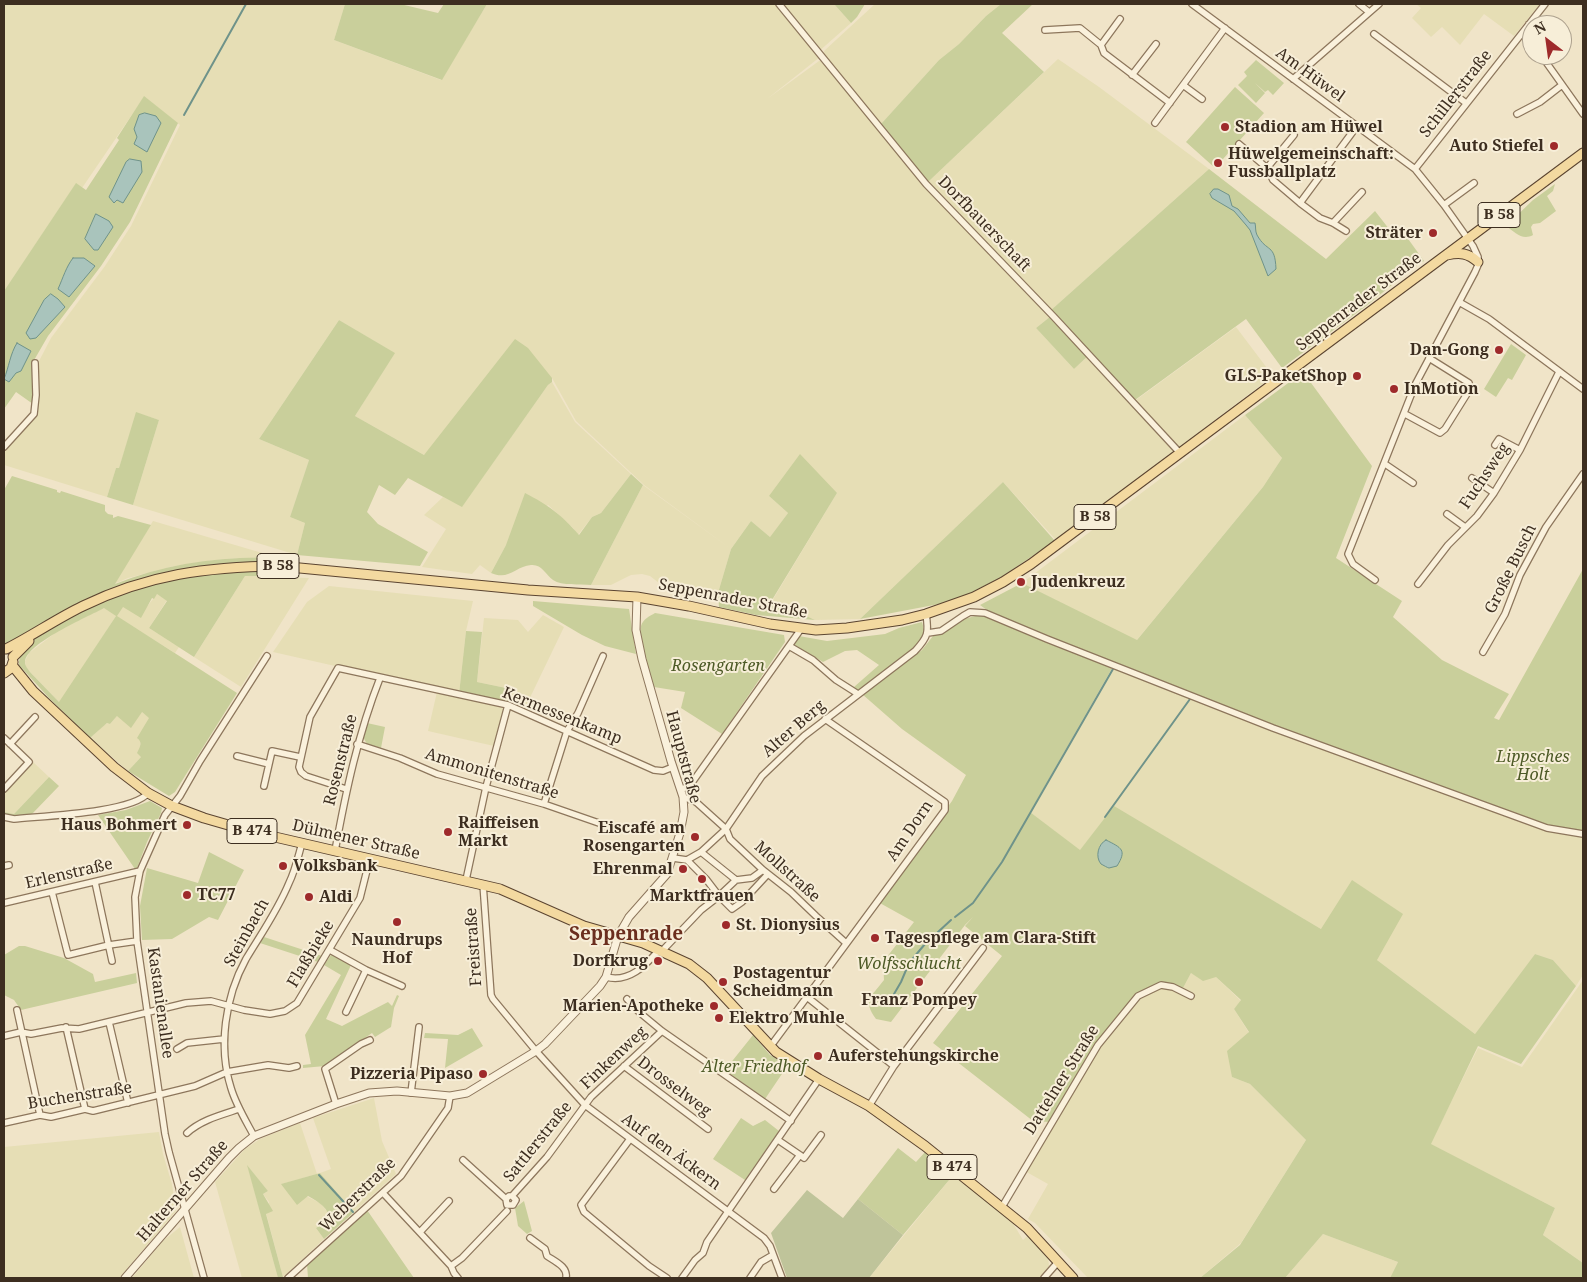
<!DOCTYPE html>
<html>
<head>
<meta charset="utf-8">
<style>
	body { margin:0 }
	#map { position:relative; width:1587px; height:1282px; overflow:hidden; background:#f0e4c8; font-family:"Noto Serif",serif }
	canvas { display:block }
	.frame { position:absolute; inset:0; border:5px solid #3d2e20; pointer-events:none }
	.north { position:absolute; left:1522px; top:15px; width:50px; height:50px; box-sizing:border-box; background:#f7eed8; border:1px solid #ada18e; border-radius:50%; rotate:330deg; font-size:14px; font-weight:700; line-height:20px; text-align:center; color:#3d2e20 }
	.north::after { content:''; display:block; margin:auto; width:18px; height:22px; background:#9e2a2b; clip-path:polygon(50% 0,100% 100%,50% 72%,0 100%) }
</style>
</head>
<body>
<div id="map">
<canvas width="1587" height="1282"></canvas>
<div class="frame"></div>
<div class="north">N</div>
</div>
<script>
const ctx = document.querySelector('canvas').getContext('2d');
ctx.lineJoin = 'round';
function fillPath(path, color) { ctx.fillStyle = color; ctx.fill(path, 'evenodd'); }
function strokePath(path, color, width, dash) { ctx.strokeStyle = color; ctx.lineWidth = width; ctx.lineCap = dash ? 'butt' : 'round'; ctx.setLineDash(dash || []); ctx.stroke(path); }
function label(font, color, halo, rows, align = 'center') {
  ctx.font = font + ' "Noto Serif",serif'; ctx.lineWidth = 4; ctx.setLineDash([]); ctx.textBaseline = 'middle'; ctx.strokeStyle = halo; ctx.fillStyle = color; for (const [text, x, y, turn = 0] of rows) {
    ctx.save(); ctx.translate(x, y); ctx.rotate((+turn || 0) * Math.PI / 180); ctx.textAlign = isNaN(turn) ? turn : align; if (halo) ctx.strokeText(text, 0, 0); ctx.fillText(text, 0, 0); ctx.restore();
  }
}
const farmland = new Path2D(`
	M4,4H345L334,40L441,80L487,4H834L851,23L817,53L820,57L767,99L819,61H822L924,186L1051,316L1036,328L1074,369L1089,355L1136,400L1236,327L1273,376L1056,540L1003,482L860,619L815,620L772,601L837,493L769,496L788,513L770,537L751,521L731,549L644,485L576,421L552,378L424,455L355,416L394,353L339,320L259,439L309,460L290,517L305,523L297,555L133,505L159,420L137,413L119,468H116L107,497L4,465V449L36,414L38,363L51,338L105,266L131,226L180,125L144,97L82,188L76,184L4,291Z
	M875,4H1001L986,16L959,44L939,60L881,124L824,56V51Z
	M1416,4H1540L1514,36L1484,14L1460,45L1442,27L1431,37L1412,18L1421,8Z
	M1058,59L1099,87L1209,169L1050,311L928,182Z
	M552,382L575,422L631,474L601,513L592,517L578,535L573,528L548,505L506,545L491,573L480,565L472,574L422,567L446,529L424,515L443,497L462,506L548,385Z
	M1245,415L1282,458L1263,487L1136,641L1022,583Z
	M643,485L731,549L718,593L707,599L668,590L650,576L642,574L631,575L611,585H591Z
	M153,521L276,557L224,559L200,562L170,567L128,578L114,584Z
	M245,576L309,578L241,687L194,657Z
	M329,586L473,601L466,631L459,694L273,652L307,602Z
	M157,594L167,600L149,628L179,647L175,653L116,616L60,703L30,672L26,667L25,661L29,653L63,627L104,608L123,607L145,609Z
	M543,615L564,627L525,708L507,702L511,689L477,682L484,618L518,620L528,632Z
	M1114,665L1583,836V975L1576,986L1553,960L1535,954L1475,1034L1377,960L1321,929L1114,807L1080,851L1030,812Z
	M437,692L502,707L503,710L494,746L428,731Z
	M142,712L150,718L140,740L141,757L128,771L90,738L104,725L108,723L110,724L117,716Z
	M33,762L49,777L14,814L4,812V793Z
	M1191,973L1216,977L1241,1001L1234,1009L1249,1033L1232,1077L1250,1084L1306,1140L1241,1243L1200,1278H1088L1035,1223L1028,1219L1048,1184L1023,1170L1099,1046L1140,998L1161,986L1172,989L1183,994V988Z
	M1583,980V1263L1543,1235L1555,1208L1430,1144L1478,1048L1522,1067Z
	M374,1098L382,1141L396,1174L354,1212L320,1173L331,1169L313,1118Z
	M300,1123L317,1174L282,1184L320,1203L327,1211L328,1215L326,1220L316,1228L324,1239L283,1277L266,1213L269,1202L263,1194L268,1191L248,1167L278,1278H242L215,1182L245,1149L260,1139Z
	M159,1132L163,1154L172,1184L176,1211L119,1278H4V1147Z
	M955,1173L1015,1224L1014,1225L1023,1240L1028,1235L1048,1256L1049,1266L1039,1278H869Z
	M180,1227L194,1278H132L163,1241Z
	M1323,1234L1398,1262L1390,1278H1285Z`);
const green = new Path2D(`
	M345,4H400L438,13L444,4H487L442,80L334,40Z
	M834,4H865L857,17L851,23Z
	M1001,4H1033L1002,33L1044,72L928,182L881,124L939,60L959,44L986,16Z
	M1256,60L1284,83L1273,95L1268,90L1265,92L1255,83L1265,93L1256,103L1238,85L1247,76L1244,72Z
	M1235,87L1264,113L1215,168L1186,142Z
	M144,96L178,123L130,222L101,266L48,336L33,362V404L16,392L4,409V291L76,183L86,190L119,140L117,138Z
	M1209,169L1326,259L1375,211L1393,234L1401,229L1424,261L1414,267L1366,306L1282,368L1246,319L1135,400L1050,311Z
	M1555,184L1553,191L1547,196L1556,211L1540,223L1533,224L1531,227L1533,235C1522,241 1515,232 1506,226L1533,200Z
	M1051,316L1089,355L1074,369L1036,328Z
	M339,320L395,353L355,416L424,455L515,339L528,348L552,378V382L548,385L462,507L408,478L395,495L379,485L367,512L378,524L428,552L420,566L297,555L305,523L290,517L309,460L259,439Z
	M1511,344L1526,355L1512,380L1508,378L1496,397L1484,389Z
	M1303,372L1372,466L1336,558L1402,601L1393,617L1442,660L1509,694L1494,718L1499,720L1583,569V832L1548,826L1274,727L991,613L980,605L1022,583L1137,640L1263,487L1282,458L1245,415Z
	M136,412L159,420L133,505L107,497L116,468H119Z
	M800,454L837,493L772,600L815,620L756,615L719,607L718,593L731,549L751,521L770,537L788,513L769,496Z
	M631,474L643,485L591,585C580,584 562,586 553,580C545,574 542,564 531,565C516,566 509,581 491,573L506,545L525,493C548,505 562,515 579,535L592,517L601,513Z
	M12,476L57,490V492L60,493L61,491L105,505V511L108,514L113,515V518L118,516L151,525L115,584C170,562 233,554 293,559L295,564L151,577L10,645H4V490Z
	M1003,482L1055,541L1001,577L955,601L860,619Z
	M238,570H297L300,577L245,576L194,657L149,628L167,601L157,594L154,599L152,598L141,618L123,607L117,616L237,693L175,792L169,796L128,771L141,757L137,753C140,747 143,742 137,738L149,718L142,712L131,728L117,716L110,724L107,723L90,738L49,698L19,665C17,626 142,586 174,578C194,573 217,572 238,570ZM104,608L116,616L59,702L30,672C28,669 25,666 25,662C26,643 88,617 104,608Z
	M533,601L629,609L636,654L605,646L582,635L533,606Z
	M655,613L784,635L785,642L722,734L681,708L685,692L654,687C650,674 637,638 641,626C643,619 650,616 655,613Z
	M979,615L991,616L1114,665L1030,812L1080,850L1114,806L1321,929L1352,880L1403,914L1377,960L1475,1034L1535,954L1553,960L1576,986L1521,1064L1478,1046L1431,1144L1555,1208L1543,1235L1583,1263V1278H1390L1398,1262L1323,1234L1285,1278H1200L1240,1245L1306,1140L1250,1084L1232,1077L1227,1051L1249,1032L1234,1009L1241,1000L1216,977L1203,981L1191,973L1183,988L1173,985L1147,989L1096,1045L1050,1122L1033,1121L933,1043L1002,956L965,926L973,917L965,925L891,1022L876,1019C862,1000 872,996 884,980L883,962L914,922L878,902L952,801L966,775L902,729L862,694L922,650L933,636L944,631L964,619Z
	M922,622L925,633L916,647L859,691L854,687L879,665L857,650L845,651L823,662L788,641L793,635L827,641L885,634L899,628Z
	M466,631L482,632L477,682L511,689L507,702L459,694Z
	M367,723L385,727L381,748L367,744L363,737Z
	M49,777L59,786L32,814H28L25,817L4,815V812L14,814Z
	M150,801L162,808L161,813L147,842L137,868L135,869L98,815L126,810Z
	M209,852L244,870L218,920L209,917L172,939L142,940L140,906L147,868L198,883Z
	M264,937L322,956L318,962L260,943Z
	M19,946H25L64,958L93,974L95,982L136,973L137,983L21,1010L14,1000L4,995V955Z
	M331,955H334L351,965L326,1019L342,1026L388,1002L392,1006L397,995L399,996L394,1008L391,1027L375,1037L372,1033L325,1066L303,1068V1065L311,1064L305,1035L341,975L324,965Z
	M472,1028L483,1046L445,1068L448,1039L424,1038L425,1033L458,1035Z
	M753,1035L770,1055L788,1065L765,1099L725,1070Z
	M741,1118L753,1126L765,1120L779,1131L745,1180L713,1159Z
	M898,1148L916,1162L926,1151L955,1173L903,1235L858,1199Z
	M247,1165L268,1191L263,1194L273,1211L266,1214L283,1277L281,1278H278Z
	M320,1173L354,1212L324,1239L316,1228C319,1226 324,1223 326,1220C334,1210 315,1200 308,1196L297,1205L281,1184Z
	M524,1201L532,1231L527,1234L518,1226L515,1208Z
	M367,1210L414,1278H308L307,1264Z`);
const cemetery = new Path2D(`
	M807,1190L843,1218L858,1199L903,1235L869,1278H787L771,1233Z`);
const water = new Path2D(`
	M145,113L156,116L161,123L147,152L134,144L137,137L134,129L139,115Z
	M130,159L141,161L142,172L123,203L117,200L114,203L109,197L126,162Z
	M1214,189H1218L1229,195L1232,206L1238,209L1250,223H1255C1256,227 1255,231 1257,235C1267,253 1275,243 1276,269L1268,276L1250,230L1246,225L1234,211L1212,198L1210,194Z
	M96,214L109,221L113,227L98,250H94L85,239Z
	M73,258H84L95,266L69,297L58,289C63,278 66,267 73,258Z
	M51,294L58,299L65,307L36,338L30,339L26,333L44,300Z
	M17,343L31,351L21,371L16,373L9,382L4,379C9,367 10,354 17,343Z
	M1106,840C1122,848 1127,850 1117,866L1109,868C1108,868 1103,865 1101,864C1095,857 1098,844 1106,840Z`);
const stream = new Path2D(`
	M184,115L246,4
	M1105,817L1190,699
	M955,917L973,903L1002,862L1113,669
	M887,1006L901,982L909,963L925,944L951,920
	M319,1175L353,1212`);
const minor = new Path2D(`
	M779,4L926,184L1054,317L1180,453
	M1192,4L1415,169L1444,205L1473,246L1478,257V265L1475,272L1415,385L1348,554L1353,564L1375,580
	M1359,4L1369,12
	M1120,19L1101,45L1104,53L1170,103
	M1529,24L1532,32
	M1045,30L1080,28L1101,45
	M1374,34L1466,103
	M1541,55L1583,114
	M1132,75L1156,44
	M1293,79L1379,4
	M1183,85L1202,99
	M1517,114L1540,102L1562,85
	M1155,123L1225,28
	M1239,144L1267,168L1273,180L1300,203L1320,218L1333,223L1346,231
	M1267,168L1294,135
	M1415,169L1545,4
	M1300,203L1357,126
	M1444,205L1474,183
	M1333,223L1362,192
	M1459,302L1489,319L1583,389
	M1405,414L1440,433L1445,429L1470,389L1469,383L1429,358
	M1495,445L1499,439L1520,450
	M4,447L34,414L36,395L35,363
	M1385,464L1413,483
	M1472,478L1494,493
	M1447,514L1465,527
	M1418,584L1448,545L1477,516L1494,493L1520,450L1559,372
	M928,633L941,631L963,616L970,612L985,613L1047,639L1273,728L1547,828L1583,834
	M789,646L813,660L836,680L858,694
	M1483,652L1505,614L1520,575L1546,527L1583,474
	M4,738L29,762L4,789
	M10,744L35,717
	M357,744L400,758L437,774L544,804L619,830
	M237,756L269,764
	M264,786L272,751L300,757
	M346,789L306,776L301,772L299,767L310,717L338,668L508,705L654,770L663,771L673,767
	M681,790L691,784L801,629
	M683,797L696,802L726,829L730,839L763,870L791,892L816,916L846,943
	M544,804L567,731L578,713L603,656
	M4,817L14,819C41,816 132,813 148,793
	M335,851C346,791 358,734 380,678
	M701,852L736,880
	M673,858L687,860L701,852L726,829L762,776L804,736L915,651C928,637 929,633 926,614
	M687,860L706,879L719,896L732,909L742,902L768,874
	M4,866L9,865
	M466,880L486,787L508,705
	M95,882L112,961
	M483,884L491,995L493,999L536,1051L585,1105L764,1238L770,1246L782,1278
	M52,892L68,955L109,945L137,941
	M4,903L140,871
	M330,950L366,970L402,986
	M662,951L701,910L719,896L736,880L752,878L763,870
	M606,977C629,983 645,966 659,950
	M807,997L894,1066
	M627,999L639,1012L662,1031L791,1121
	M17,1010L40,1115
	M346,1012L366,970
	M109,1022L128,1103
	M66,1027L85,1109
	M4,1036L21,1032L31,1034L62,1028L79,1029L186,1003L211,1001L244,1010L270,1014L285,1011L297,1003L360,898L370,858
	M770,1047L945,810V802L825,719
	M177,1049L187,1043L224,1039
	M624,1066L708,1129
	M411,1093L419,1027
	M336,1104L325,1069L361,1044L370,1040
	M869,1106L894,1066L983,948
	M4,1123L40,1115L51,1117L85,1109L93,1111L195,1086L227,1072L268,1065L289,1068L297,1066
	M187,1133C201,1120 221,1115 239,1109
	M254,1136C246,1121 236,1105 231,1088C218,1047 225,997 246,959C261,934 278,910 289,883C295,871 298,857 302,843
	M630,1139L581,1205L584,1212L649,1266L667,1278
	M778,1140L800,1155
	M463,1160L506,1199L507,1205H513L516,1200L512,1196H509L506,1199
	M774,1189L800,1155L804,1158L821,1135
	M383,1193L451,1266L454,1273L458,1278
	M512,1196L547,1157L591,1097L662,1031
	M1002,1207L1098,1045L1138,996L1161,985L1173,987L1191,996
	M420,1232L449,1201
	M530,1238L545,1249L547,1256C556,1262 568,1267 566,1278
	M451,1266L462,1258L507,1211
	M204,1278L169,1152L165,1134L137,941L135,897L140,871L165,815L180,796L200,761L267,656
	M288,1278L401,1176L448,1108L450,1096
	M682,1278L695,1260L703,1253L707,1242L819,1079
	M750,1278L761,1262L773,1255
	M1044,1278L1058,1262`);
const tertiary = new Path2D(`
	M125,1278L229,1158L239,1148L254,1136L336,1104L369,1093L397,1091L450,1096L467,1093L536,1051L545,1044L600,986L606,977L618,936L629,917L667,874L680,833L684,812L683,797L671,761L642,659L636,630L637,597`);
const primary = new Path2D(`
	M1447,255C1460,252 1468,253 1478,262
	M6,649C32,636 56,619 83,606C149,574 207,567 279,566L528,590L637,597L689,606L770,624L816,630L847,628L902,620L926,614L974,597L1003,582L1031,564L1583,153
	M13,657L29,641
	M12,665L33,691L114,767L148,793L172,806L204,818L249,831L500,889L584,926L643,943L689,964L707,978L776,1052L819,1079L869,1106L925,1146L1027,1228L1073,1278
	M4,673L11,668L13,662`);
const markers = [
	[1225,127,5,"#9e2a2b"],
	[1554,146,5,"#9e2a2b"],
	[1218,163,5,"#9e2a2b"],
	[1433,233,5,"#9e2a2b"],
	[1499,350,5,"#9e2a2b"],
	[1357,376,5,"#9e2a2b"],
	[1394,389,5,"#9e2a2b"],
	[1021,582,5,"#9e2a2b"],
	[187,825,5,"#9e2a2b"],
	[448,832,5,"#9e2a2b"],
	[695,837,5,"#9e2a2b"],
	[283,866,5,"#9e2a2b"],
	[683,869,5,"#9e2a2b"],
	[702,879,5,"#9e2a2b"],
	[187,895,5,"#9e2a2b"],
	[309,897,5,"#9e2a2b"],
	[397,922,5,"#9e2a2b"],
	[726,925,5,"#9e2a2b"],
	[875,938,5,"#9e2a2b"],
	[658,961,5,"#9e2a2b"],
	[723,982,5,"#9e2a2b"],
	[919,982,5,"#9e2a2b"],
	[714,1006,5,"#9e2a2b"],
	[719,1018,5,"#9e2a2b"],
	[818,1056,5,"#9e2a2b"],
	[483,1074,5,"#9e2a2b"]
];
const shields = [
	[1499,215,42],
	[1095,517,42],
	[278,566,42],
	[252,831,50],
	[952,1167,50]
];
const shieldNames = [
	["B 58",1499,215],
	["B 58",1095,517],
	["B 58",278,566],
	["B 474",252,831],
	["B 474",952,1167]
];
const streetNames = [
	["Am Hüwel",1310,75,36],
	["Schillerstraße",1456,94,-52],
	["Dorfbauerschaft",984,224,46],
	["Seppenrader Straße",1359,302,-37],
	["Fuchsweg",1485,476,-56],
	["Große Busch",1511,569,-64],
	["Seppenrader Straße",733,599,11],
	["Kermessenkamp",562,716,22],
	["Alter Berg",794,729,-41],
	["Hauptstraße",683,757,75],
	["Rosenstraße",341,760,-76],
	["Ammonitenstraße",492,774,17],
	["Am Dorn",910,831,-56],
	["Dülmener Straße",356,840,13],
	["Mollstraße",787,872,42],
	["Erlenstraße",69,874,-13],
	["Steinbach",247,933,-61],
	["Freistraße",474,947,-94],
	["Flaßbieke",311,954,-59],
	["Kastanienallee",160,1003,82],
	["Finkenweg",614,1058,-43],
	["Dattelner Straße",1062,1080,-58],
	["Drosselweg",674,1087,37],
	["Buchenstraße",80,1096,-9],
	["Sattlerstraße",538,1142,-51],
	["Auf den Äckern",671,1152,36],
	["Halterner Straße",183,1191,-49],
	["Weberstraße",358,1195,-44]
];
const poiNames = [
	["Stadion am Hüwel",1235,127],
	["Auto Stiefel",1544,146,"right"],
	["Hüwelgemeinschaft:",1228,154],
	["Fussballplatz",1228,172],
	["Sträter",1423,233,"right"],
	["Dan-Gong",1489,350,"right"],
	["GLS-PaketShop",1347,376,"right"],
	["InMotion",1404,389],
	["Judenkreuz",1031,582],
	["Raiffeisen",458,823],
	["Markt",458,841],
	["Haus Bohmert",177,825,"right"],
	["Eiscafé am",685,828,"right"],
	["Rosengarten",685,846,"right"],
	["Volksbank",293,866],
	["Ehrenmal",673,869,"right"],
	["TC77",197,895],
	["Marktfrauen",702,896,"center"],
	["Aldi",319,897],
	["St. Dionysius",736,925],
	["Tagespflege am Clara-Stift",885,938],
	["Naundrups",397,940,"center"],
	["Hof",397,958,"center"],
	["Dorfkrug",648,961,"right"],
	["Postagentur",733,973],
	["Scheidmann",733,991],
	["Franz Pompey",919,1000,"center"],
	["Marien-Apotheke",704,1006,"right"],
	["Elektro Muhle",729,1018],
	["Auferstehungskirche",828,1056],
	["Pizzeria Pipaso",473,1074,"right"]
];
const parkNames = [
	["Rosengarten",718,666],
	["Lippsches",1533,757],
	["Holt",1533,775],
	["Wolfsschlucht",909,964],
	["Alter Friedhof",754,1067]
];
const quarterNames = [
	["Seppenrade",626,935]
];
fillPath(farmland, '#e6deb5');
fillPath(green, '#c9cf9b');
fillPath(cemetery, '#bfc49a');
fillPath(water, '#a9c4bc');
strokePath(water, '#6f938a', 1);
strokePath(stream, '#6f938a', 2);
strokePath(minor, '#8d765c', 8);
strokePath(tertiary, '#8d765c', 9);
strokePath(primary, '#5b4430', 11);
strokePath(minor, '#faf1dc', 5.5);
strokePath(tertiary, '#faf1dc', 7);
strokePath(primary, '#f3d9a0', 9);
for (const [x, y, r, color] of markers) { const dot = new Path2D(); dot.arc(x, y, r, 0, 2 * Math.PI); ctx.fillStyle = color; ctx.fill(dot); strokePath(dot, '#f7eed8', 2); }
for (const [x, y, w] of shields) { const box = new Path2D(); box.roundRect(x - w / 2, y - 12.5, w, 25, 4); ctx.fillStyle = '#f7eed8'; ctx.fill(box); strokePath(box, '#3d2e20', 1); }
label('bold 15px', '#3d2e20', null, shieldNames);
label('16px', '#3d2e20', '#f7eed8', streetNames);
label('bold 16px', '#3d2e20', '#f7eed8', poiNames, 'left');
label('italic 16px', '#4d5a26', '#f7eed8', parkNames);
label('bold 19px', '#6b2e1e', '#f7eed8', quarterNames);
</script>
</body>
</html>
